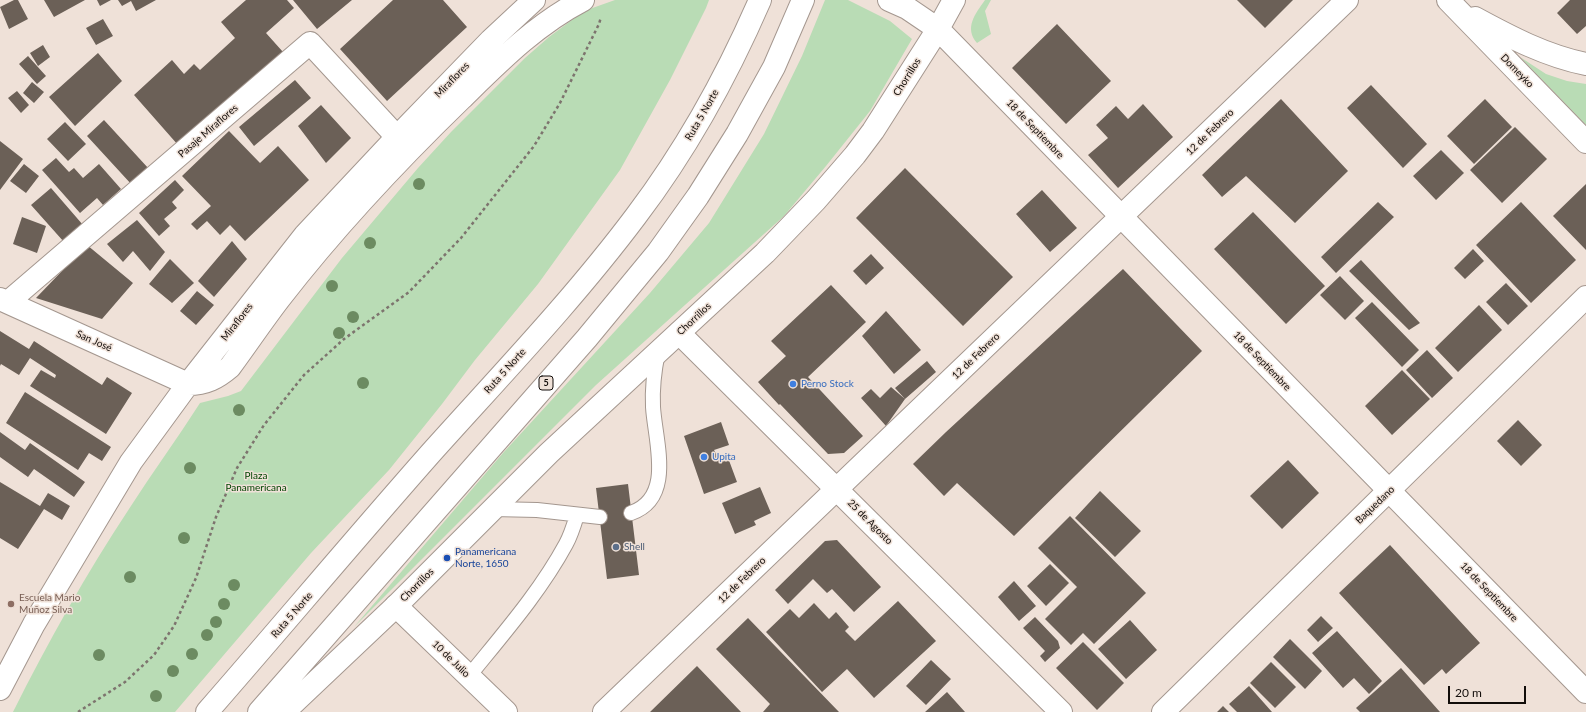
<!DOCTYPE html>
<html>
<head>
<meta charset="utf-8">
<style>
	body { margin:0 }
	#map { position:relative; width:1586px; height:712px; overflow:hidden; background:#efe1d8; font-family:Lato,sans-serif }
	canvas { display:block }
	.scale { position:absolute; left:1448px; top:686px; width:78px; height:18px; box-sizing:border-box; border:2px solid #120d0a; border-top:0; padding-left:5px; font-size:12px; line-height:14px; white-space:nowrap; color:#120d0a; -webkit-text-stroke:3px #efe1d8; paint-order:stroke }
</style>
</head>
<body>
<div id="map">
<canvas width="1586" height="712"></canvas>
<div class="scale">20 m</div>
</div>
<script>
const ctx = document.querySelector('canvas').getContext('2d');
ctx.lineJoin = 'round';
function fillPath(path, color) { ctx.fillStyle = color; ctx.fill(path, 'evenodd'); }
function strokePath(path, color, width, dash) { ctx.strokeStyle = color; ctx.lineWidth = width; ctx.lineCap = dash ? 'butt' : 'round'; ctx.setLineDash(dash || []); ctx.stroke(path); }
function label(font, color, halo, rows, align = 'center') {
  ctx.font = font + ' Lato,sans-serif'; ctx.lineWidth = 3; ctx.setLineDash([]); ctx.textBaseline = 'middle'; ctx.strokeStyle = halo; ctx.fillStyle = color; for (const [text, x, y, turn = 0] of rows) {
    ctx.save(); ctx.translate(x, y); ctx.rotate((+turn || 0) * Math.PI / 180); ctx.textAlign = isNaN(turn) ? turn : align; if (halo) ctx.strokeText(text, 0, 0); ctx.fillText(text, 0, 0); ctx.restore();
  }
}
const green = new Path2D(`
	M615,0H709L706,8L670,80L620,170L538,284L475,360L442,404L389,470L311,553L175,712H13C48,642 86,574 129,509C152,473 177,439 200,403L228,396L241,391L342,258L418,168L451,132L525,58L549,37L584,11Z
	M825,0H848L890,21L912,39L870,111L826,166L784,216L596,385L354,627L503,453L650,293L709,223L764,134L802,56Z
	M985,0H991L985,11L991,34L977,43C964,28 975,14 985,0Z
	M1520,57L1546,74L1567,81L1586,84V125Z`);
const building = new Path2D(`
	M14,0H18L28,19L9,29L0,7Z
	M44,0H85L54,17Z
	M97,0H111L100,6Z
	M118,0H156L136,11L131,1L122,6Z
	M246,0H287L294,8L266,33L283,52L178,145L134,95L172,60L184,74L194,64L200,70L235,38L221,22Z
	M293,0H352L317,29Z
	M393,0H443L467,27L387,101L340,49Z
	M1237,0H1293L1265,28Z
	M1570,0H1586V26L1577,34L1557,13Z
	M103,19L113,36L96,45L86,28Z
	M1057,24L1111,81L1066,124L1012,68Z
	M43,45L50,57L38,66L30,53Z
	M98,53L122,81L75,126L49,97Z
	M28,56L46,76L37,84L19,64Z
	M295,80L311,98L254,146L239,127Z
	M32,82L44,92L34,103L23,93Z
	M1371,85L1427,144L1403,168L1347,108Z
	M17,91L29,105L21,113L8,98Z
	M1281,99L1348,171L1295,223L1246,176L1222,197L1202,175Z
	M1485,99L1512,127L1474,164L1447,136Z
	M1143,104L1173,137L1118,188L1088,155L1108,138L1096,125L1116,106L1128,119Z
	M321,105L351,138L326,163L298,126Z
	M104,120L149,169L132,185L87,136Z
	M65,122L86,144L68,161L47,139Z
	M1515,127L1547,159L1502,203L1470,170Z
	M229,131L260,163L278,146L309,180L245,241L230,225L220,235L207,221L197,230L191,224L211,206L182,176Z
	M0,141L23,159L0,190Z
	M1441,150L1464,173L1436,200L1413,176Z
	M56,158L69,172L74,168L83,178L99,164L121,189L103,205L97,198L80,213L42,170Z
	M24,164L39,176L26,193L10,181Z
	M905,168L1013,277L963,326L856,218Z
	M175,180L184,190L172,202L177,208L164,219L170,226L159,236L139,213Z
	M1586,184V250L1553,216Z
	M51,188L83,225L64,242L31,205Z
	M1042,190L1077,228L1050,252L1016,214Z
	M1378,202L1394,217L1336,273L1321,257Z
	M1521,202L1576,260L1531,303L1476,245Z
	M1253,212L1325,286L1286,324L1214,249Z
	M22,217L46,226L37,253L13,244Z
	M137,220L165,252L150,271L133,251L123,262L107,244Z
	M232,241L247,259L214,297L198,281Z
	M87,245L133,283L102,319L36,298Z
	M1473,249L1484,261L1465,279L1454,268Z
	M871,254L884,268L866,285L853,271Z
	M170,259L194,283L172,303L149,284Z
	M1361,260L1420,323L1409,330L1349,271Z
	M1123,269L1202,351L1014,536L957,483L944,496L913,464L946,432Z
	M1340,276L1364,301L1345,320L1320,295Z
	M1506,283L1528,306L1508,325L1486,302Z
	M831,285L866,322L808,377L863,436L844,453L828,454L780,404L779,405L758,382L786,356L771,341Z
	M197,291L214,305L196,325L180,311Z
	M1372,302L1419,350L1402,367L1355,318Z
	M1479,305L1502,330L1458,372L1435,348Z
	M886,311L921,350L894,374L862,336Z
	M0,331L29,349L34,341L102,385L107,377L132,393L106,434L30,386L41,370L55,378L56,375L30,358L19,375L1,364L0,366Z
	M1427,350L1453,378L1432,398L1406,370Z
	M927,361L936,372L905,399L886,426L861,398L871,389L880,398L891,387L905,399L895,388Z
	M1402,370L1430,399L1392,435L1365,406Z
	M25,392L111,447L102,461L89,453L78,470L6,423Z
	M1518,420L1542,445L1521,466L1497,441Z
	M721,422L729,445L714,450L718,458L727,455L737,482L704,494L684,436Z
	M0,432L25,450L30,443L85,482L74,497L34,469L28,477L0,457Z
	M1288,460L1319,493L1282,529L1250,496Z
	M0,482L40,506L48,493L70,506L62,520L44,509L18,549L0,538Z
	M628,484L639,575L607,579L596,488Z
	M760,487L771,513L754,521L756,525L735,534L722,503Z
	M1100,491L1141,531L1115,557L1075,518Z
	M1070,516L1146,593L1094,644L1083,633L1071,645L1045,619L1077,587L1038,548Z
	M837,540L881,587L854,612L832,589L827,593L813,579L788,604L775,590L825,541Z
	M1390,545L1480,643L1446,674L1442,669L1424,685L1339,593Z
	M1050,564L1069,583L1046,606L1027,586Z
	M1014,581L1036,606L1019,621L998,597Z
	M898,601L936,641L874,698L847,669L822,692L766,632L790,609L799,618L814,603L829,619L836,612L849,627L845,631L855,641Z
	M1321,616L1333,628L1318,642L1307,630Z
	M1035,617L1058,641L1060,648L1045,662L1040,656L1045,651L1023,628Z
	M748,618L839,712H763L770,704L716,649Z
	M1130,620L1157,650L1126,679L1098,649Z
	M1337,631L1382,681L1369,694L1354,678L1343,688L1312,653Z
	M1290,639L1322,671L1305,689L1273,657Z
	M1083,642L1124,683L1097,710L1056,668Z
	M931,660L951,679L926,705L906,686Z
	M1271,662L1296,687L1275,708L1250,683Z
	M697,666L741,712H650Z
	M1401,668L1440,712H1360L1356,708Z
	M1249,686L1272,712H1237L1229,704Z
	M947,692L965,712H925Z
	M1223,706L1229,712H1217Z`);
const path = new Path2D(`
	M78,712L125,682L154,655L174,626L196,578L216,517L237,468L264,425L304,375L344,339L409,292L461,238L534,146L560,103L599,24L601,17`);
const lane = new Path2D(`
	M493,509L537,510L600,517
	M631,513C675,498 655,441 653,407C652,388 654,371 658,352
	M469,676C503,634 540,592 566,544C571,535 574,525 577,515`);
const street = new Path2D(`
	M0,299L188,384
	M8,302L310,43L397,137
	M679,333L1061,712
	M396,606L506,712
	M604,712L1347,0
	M1163,712L1586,297`);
const secondary = new Path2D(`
	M889,0L907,8L938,29L1586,692
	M1448,0L1586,142
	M1475,18C1510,37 1546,56 1586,64
	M188,384C206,384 217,378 230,367C247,344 263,320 280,298C335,227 397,161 461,99C499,62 535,25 583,0
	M396,606L549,453L765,253L816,200L855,155L873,131L938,29L954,0
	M0,689L34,624L131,462L188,384L305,235L397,137L491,40L534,0`);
const highway = new Path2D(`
	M207,712C282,626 355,539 430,454C500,376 573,300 636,216C686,150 727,76 760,0
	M259,712L587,338L658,252L698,196L737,134L774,67L803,0
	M284,712L396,606`);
const trees = [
	[419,184],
	[370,243],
	[332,286],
	[353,317],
	[339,333],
	[363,383],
	[239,410],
	[190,468],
	[184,538],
	[130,577],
	[234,585],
	[224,604],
	[216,622],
	[207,635],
	[192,654],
	[99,655],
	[173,671],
	[156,696]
];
const markers = [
	[793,384,4,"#3f7fe0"],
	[704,457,4,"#3f7fe0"],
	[616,547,4,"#5c6f8a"],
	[447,558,4,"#1a4fb4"],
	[11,604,4,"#8d6e63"]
];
const shields = [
	[546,383,14]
];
const shieldNames = [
	["5",546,383]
];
const streetNames = [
	["Domeyko",1517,71,46],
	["Chorrillos",907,77,-58],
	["Miraflores",452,80,-46],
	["Ruta 5 Norte",702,115,-60],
	["18 de Septiembre",1035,129,46],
	["Pasaje Miraflores",208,131,-41],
	["12 de Febrero",1210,132,-44],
	["Chorrillos",694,319,-43],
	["Miraflores",237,322,-52],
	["San José",94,341,24],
	["12 de Febrero",976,356,-44],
	["18 de Septiembre",1262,361,46],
	["Ruta 5 Norte",505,371,-48],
	["Baquedano",1375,505,-44],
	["25 de Agosto",870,522,45],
	["12 de Febrero",742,580,-44],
	["Chorrillos",417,585,-45],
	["18 de Septiembre",1489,592,46],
	["Ruta 5 Norte",292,615,-49],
	["10 de Julio",451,659,44]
];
const shopNames = [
	["Perno Stock",801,384],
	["Upita",712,457]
];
const parkNames = [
	["Plaza",256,476],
	["Panamericana",256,488]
];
const serviceNames = [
	["Shell",624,547]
];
const transitNames = [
	["Panamericana",455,552],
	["Norte, 1650",455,564]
];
const educationNames = [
	["Escuela Mario",19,598],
	["Muñoz Silva",19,610]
];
fillPath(green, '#b9dcb5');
fillPath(building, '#6b6057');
strokePath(lane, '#a4978f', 16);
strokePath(street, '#a4978f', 24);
strokePath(secondary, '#a4978f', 24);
strokePath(highway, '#a4978f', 24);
strokePath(path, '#7d746e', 2.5, [3, 3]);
strokePath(lane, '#fff', 14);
strokePath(street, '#fff', 22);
strokePath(secondary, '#fff', 22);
strokePath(highway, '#fff', 22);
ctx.fillStyle = '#6c8b61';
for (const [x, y] of trees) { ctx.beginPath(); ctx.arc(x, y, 6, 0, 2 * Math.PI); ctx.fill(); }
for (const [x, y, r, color] of markers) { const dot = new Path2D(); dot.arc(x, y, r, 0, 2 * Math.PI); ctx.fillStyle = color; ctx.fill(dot); strokePath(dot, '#efe1d8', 1.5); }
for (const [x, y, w] of shields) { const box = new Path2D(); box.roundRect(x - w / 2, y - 7, w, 14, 3); ctx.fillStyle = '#efe1d8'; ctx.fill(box); strokePath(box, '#120d0a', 1); }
label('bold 9px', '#120d0a', null, shieldNames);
label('10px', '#120d0a', '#efe1d8', streetNames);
label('10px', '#366cbe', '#efe1d8', shopNames, 'left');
label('10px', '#014400', '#efe1d8', parkNames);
label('10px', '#4e5e75', '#efe1d8', serviceNames, 'left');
label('10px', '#164399', '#efe1d8', transitNames, 'left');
label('10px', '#785e54', '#efe1d8', educationNames, 'left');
</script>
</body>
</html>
